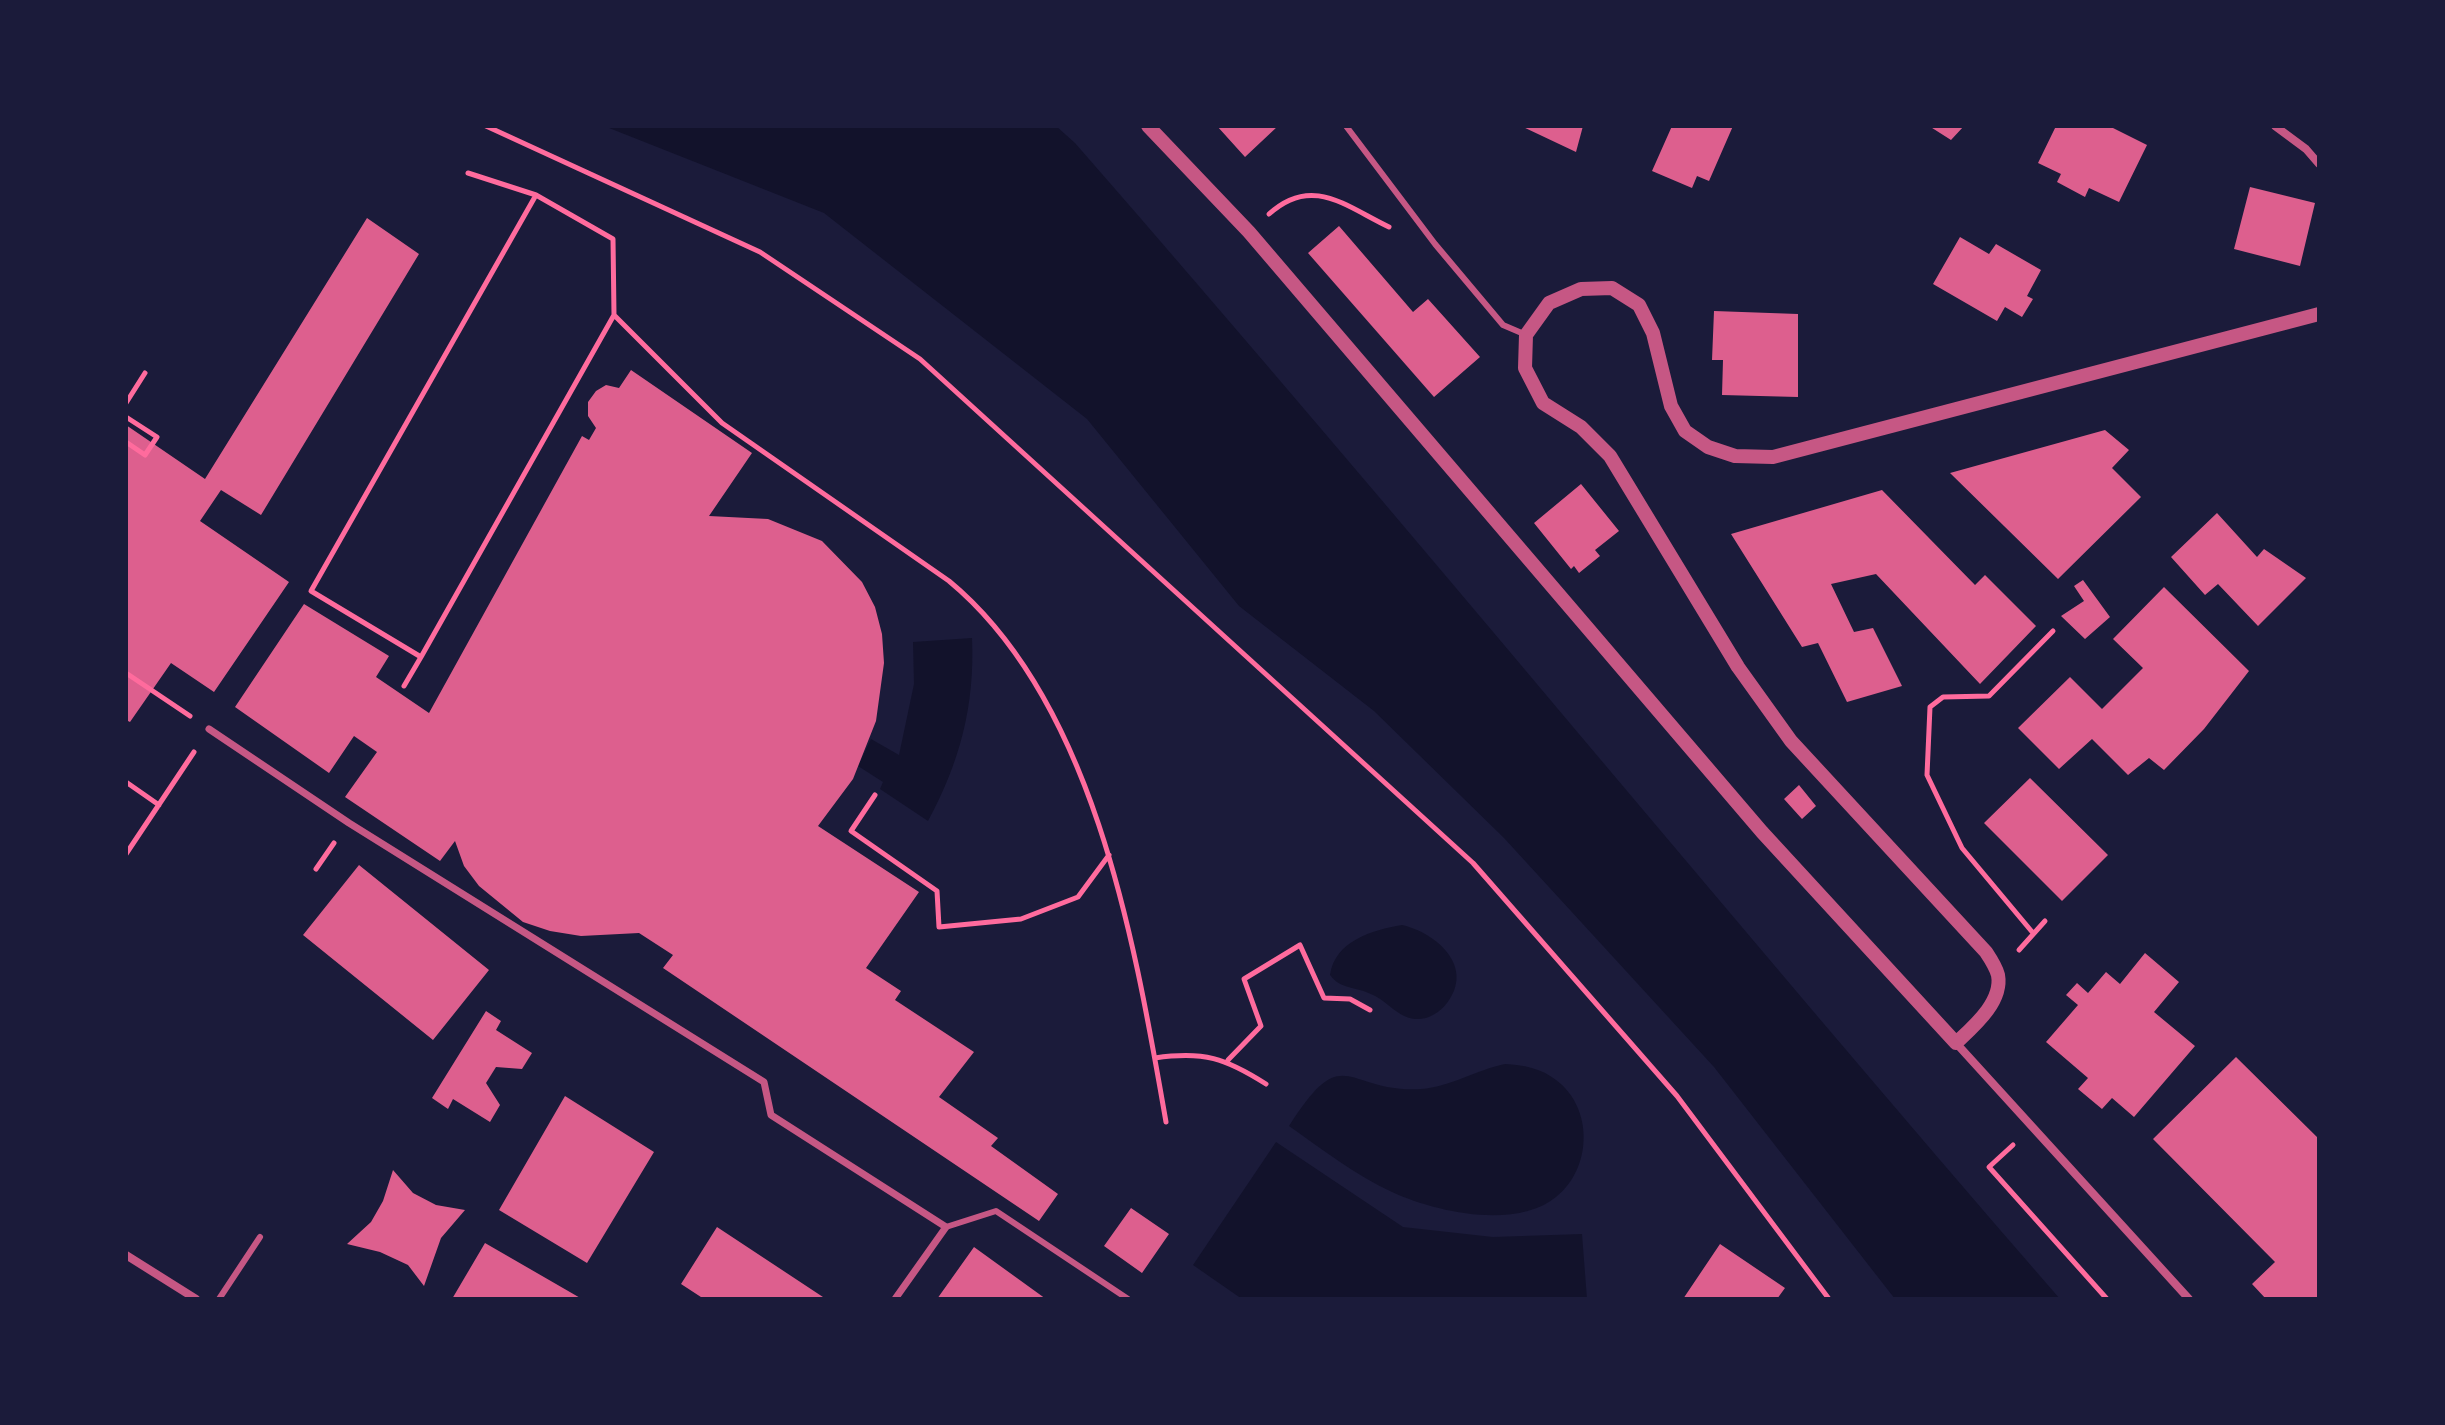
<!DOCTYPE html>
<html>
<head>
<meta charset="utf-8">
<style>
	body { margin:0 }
	#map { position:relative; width:2445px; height:1425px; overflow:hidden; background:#1b1b3a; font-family:"Public Sans",sans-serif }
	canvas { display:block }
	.frame { position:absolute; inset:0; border:128px solid #1b1b3a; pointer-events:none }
</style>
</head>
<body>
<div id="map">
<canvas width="2445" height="1425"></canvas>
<div class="frame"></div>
</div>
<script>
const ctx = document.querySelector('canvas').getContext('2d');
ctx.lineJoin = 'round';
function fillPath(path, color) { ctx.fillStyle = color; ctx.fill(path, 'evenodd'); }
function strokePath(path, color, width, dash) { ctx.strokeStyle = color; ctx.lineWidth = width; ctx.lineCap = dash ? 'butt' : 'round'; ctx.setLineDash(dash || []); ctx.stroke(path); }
const water = new Path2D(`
	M604,126H1056L1075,143C1408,524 1728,917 2060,1299H1895L1714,1067L1504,838L1374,711L1239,606L1087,419L824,213Z
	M972,638C975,705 960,762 928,821L880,789L883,782L858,766L871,739L899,755L914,684L913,642Z
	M1402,925C1437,933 1475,967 1447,1003C1439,1013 1428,1020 1415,1019C1397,1017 1387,1001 1373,995C1356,986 1341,990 1330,975C1335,941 1372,930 1402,925Z
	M1505,1064C1523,1065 1541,1068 1556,1080C1594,1108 1592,1169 1556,1197C1516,1230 1435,1212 1392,1192C1355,1175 1322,1149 1289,1126C1345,1038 1344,1093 1421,1089C1450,1087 1476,1070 1505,1064Z
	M1276,1142L1403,1227L1493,1237L1582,1234L1587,1299H1242L1193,1265Z`);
const building = new Path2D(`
	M1217,126H1278L1245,157Z
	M1521,126H1583L1576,152Z
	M1672,126H1733L1709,181L1697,176L1692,188L1652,171Z
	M1929,126H1964L1951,140Z
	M2056,126H2109L2147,145L2119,202L2089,188L2085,197L2057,182L2061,174L2038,163Z
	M2250,187L2315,203L2300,266L2234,249Z
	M367,218L419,254L261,515L221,490L200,521L289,582L214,692L171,663L130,722L126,720V425L205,479Z
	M1339,226L1413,312L1428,299L1480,357L1434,397L1308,253Z
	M1960,237L1989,254L1996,244L2041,270L2027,296L2033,299L2022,317L2005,307L1997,321L1933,284Z
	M1714,311L1798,314V397L1722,395L1723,360H1712Z
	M631,370L752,453L709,516L768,519L822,541L862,582L875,607L882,634L884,663L876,721L853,779L818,826L919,892L866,968L901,991L895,1000L974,1052L939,1097L998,1138L991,1146L1058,1194L1039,1221L663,968L673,955L639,933L581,936L550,931L523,922L479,886L464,866L455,841L440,861L345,797L377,752L354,736L329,773L235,707L304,604L389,656L376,677L429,713L582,436L589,440L596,428L588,416V402L596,391L606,385L619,388Z
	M2105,430L2129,450L2112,468L2141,497L2058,579L1950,473Z
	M1581,484L1619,531L1595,550L1600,556L1579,573L1574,566L1571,569L1534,523Z
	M1882,490L1975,585L1985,575L2036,626L1980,684L1876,574L1831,584L1854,632L1873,628L1902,686L1847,702L1818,643L1802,647L1731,534Z
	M2217,513L2257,557L2264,549L2306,578L2258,626L2218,584L2205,595L2171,557Z
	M2083,580L2110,617L2085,639L2061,616L2084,601L2074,586Z
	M2164,587L2249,671L2204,729L2164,770L2149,758L2128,775L2092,739L2059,769L2018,728L2070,677L2102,709L2143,668L2113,639Z
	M2030,778L2108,855L2062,901L1984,823Z
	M1799,785L1816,806L1802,819L1784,799Z
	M359,865L489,970L433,1040L303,935Z
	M2145,953L2179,982L2154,1012L2195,1046L2134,1117L2112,1098L2102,1109L2078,1089L2088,1078L2046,1042L2078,1005L2066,995L2077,983L2088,993L2106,972L2120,984Z
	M486,1011L501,1021L496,1030L532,1053L522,1069L496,1067L486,1083L500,1105L490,1122L453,1099L448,1109L432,1098Z
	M2236,1057L2319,1139V1299H2266L2252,1284L2275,1262L2153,1139Z
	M565,1096L654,1152L587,1263L499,1210Z
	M393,1170L413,1193L436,1205L465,1210L441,1238L424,1286L408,1265L380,1252L347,1244L371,1222L383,1201Z
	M1131,1208L1169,1234L1142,1273L1104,1246Z
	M717,1227L826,1299H704L681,1284Z
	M485,1243L582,1299H452Z
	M1720,1244L1785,1288L1777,1299H1683Z
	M974,1247L1046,1299H937Z`);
const path = new Path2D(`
	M486,126L760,252L920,359L1473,863L1677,1096L1829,1299
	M468,173L536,195L613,239L614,315L722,423L949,581C1095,702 1135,945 1166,1122
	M536,195L311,591L421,657L614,315
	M1269,214C1312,175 1345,206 1389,227
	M126,403L145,373
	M126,417L157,437L145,455L126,442
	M126,673L190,716
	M404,686L421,657
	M126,782L159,805
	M875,795L851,831L937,891L939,927L1021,919L1078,897L1109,855
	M126,854L194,752
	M316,869L334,843
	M2033,933L1962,848L1927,775L1930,707L1943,697L1989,696L2053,631
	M2019,950L2045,921
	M1155,1058C1204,1051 1225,1058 1266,1084
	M1228,1060L1261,1026L1244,979L1300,945L1324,998L1350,999L1370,1010
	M2013,1145L1989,1167L2107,1299`);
const service = new Path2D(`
	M1346,126L1435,244L1503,325L1524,334
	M946,1227L996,1211L1128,1299
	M219,1299L260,1237`);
const pedestrian = new Path2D(`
	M209,729L349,823L764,1082L771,1115L946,1227L895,1299`);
const minor = new Path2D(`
	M2275,126L2306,149L2319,164
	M1956,1043L2189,1299
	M126,1255L196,1299`);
const tertiary = new Path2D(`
	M1148,126L1249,232L1762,832L1956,1043C1973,1027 2003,1002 1998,975C1996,967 1990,958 1986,952L1791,741L1738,667L1610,456L1581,427L1543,403L1525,368L1526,335L1549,303L1581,289L1612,288L1639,305L1653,333L1671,406L1685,431L1708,447L1735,456L1773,457L2319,314`);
fillPath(water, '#12122b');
fillPath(building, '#dd5f8e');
strokePath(path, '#ff6b9d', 5);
strokePath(service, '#c65784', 6);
strokePath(pedestrian, '#c65784', 7);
strokePath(minor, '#c65784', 8);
strokePath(tertiary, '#c65784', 14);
</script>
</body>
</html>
